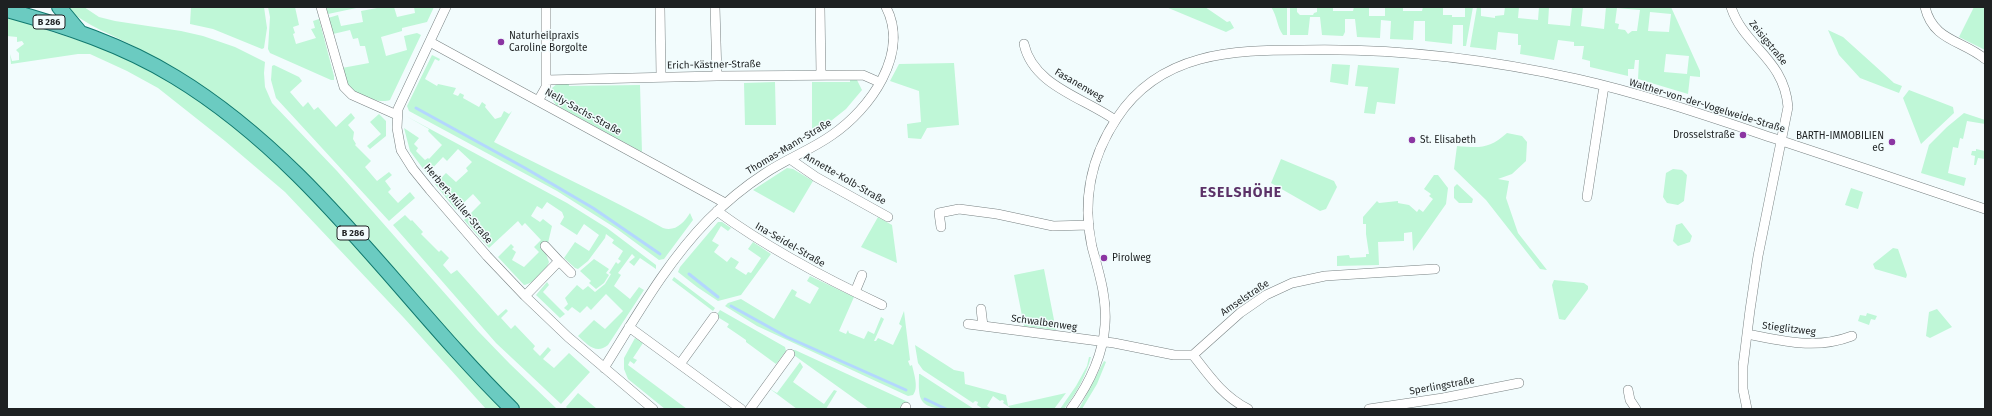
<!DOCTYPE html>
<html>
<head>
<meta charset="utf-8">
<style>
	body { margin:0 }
	#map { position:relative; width:1992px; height:416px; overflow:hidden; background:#f2fcfd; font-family:"Fira Sans",sans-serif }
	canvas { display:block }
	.frame { position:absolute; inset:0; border:8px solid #1e2122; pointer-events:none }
</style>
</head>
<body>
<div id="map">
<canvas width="1992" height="416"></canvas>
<div class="frame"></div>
</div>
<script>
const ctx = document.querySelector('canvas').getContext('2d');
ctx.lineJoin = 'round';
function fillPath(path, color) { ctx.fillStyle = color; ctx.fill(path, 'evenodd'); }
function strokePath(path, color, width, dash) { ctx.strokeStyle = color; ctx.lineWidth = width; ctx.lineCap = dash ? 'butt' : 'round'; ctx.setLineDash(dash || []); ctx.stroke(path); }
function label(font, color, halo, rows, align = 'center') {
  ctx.font = font + ' "Fira Sans",sans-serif'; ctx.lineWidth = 3; ctx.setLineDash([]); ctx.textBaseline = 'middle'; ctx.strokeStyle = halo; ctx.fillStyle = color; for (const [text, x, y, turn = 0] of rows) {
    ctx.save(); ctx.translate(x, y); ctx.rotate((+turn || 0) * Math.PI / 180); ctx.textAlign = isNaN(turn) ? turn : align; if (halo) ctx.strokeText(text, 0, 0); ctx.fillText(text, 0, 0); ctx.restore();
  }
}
const green = new Path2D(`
	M65,7H84L99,17L115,21L181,31L203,36L235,47L265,62L264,73L265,87L272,103L337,171L478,331L510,364L557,409H520L220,99C193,81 167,64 139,49C114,35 86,26 65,7Z
	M191,7H264L267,28L264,48L262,49L213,29L190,24Z
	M268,7H295L299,25L293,27L295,33L293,34L296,44L316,38L311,29L315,28L313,21L319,19L334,76V80H331L270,53L268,49L270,17Z
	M326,7H361L328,14Z
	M377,7H394L397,17L415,13L414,7H434L427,22L402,28V31L381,37L386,56L407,50L404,36L417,33L421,35L390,100C379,104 356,96 349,86C345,81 344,73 342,68L369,63L365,46H360L358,38L353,39L350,30L333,34L328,18L338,15L341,26L363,22L361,11L377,8Z
	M1166,7H1205L1227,22L1230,21L1234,28L1226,32Z
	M1271,7H1287V35H1283C1277,27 1277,15 1271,7Z
	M1290,7H1297V12L1300,15H1313L1314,13L1317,12V7H1333V11H1353L1354,7H1369V16H1385V7H1403V11H1422L1423,7H1443V15H1452V17H1465V7H1473L1466,46H1463V25H1453L1452,44L1425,41V21H1414L1413,40L1390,39L1391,21L1381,20L1380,38L1357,37L1355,19H1345V32L1343,36L1322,35L1320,17H1310L1308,35H1290Z
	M1477,7H1481V16L1495,18V16L1504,15L1505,7H1519L1518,18L1538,20L1539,7H1549L1548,24L1570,26L1572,7H1583L1581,26L1604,29L1606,7H1671L1700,71V77L1690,76L1688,94L1638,79L1639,60H1635L1634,69H1628V76L1590,67V61L1582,59L1584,46H1574V42L1558,40L1554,60L1520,54L1521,45H1518V34L1498,32L1496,50L1470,47ZM1617,8L1640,10L1637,31H1632L1628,34L1625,30L1618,29L1619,24L1615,23ZM1650,12L1671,14L1669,32L1648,31ZM1666,54L1689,56L1687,74L1664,72Z
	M1974,7H1985V50L1959,37Z
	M7,17L111,51L163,75L234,125L299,184L503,409H486L404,318L285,192L225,141L158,88L127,71L90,54H78L11,64L10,54L12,61L19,60V53L16,50L24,44L22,41L17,42V37L7,36Z
	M1828,30L1843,37L1894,83L1902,86L1899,93L1860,78L1839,55Z
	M432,55L440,59L439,61L435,59L425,79L437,86L438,84L456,88L453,94L458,96L460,93L464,95L463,98L479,107L482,102L486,105L485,107L495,119L501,117L504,111L509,114L512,111L494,142C550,171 608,197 663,228C675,232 684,223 690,213L693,220L664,259L659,260L617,229L557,191L409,111L407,106Z
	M954,63L959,125L927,128L921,139L908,138L907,124L921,122L919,91L890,81L899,64Z
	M1332,64L1350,65L1348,85L1330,82Z
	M274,65L299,77L302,81L290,92L303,107L308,102L314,110L318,107L336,127L351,113L355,118L348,125L354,132L353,139L356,144L355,145L371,161L365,167L377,181L389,172L392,175L385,181L391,189L388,192L398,203L410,192L415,198L389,221L276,98L271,80L272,66Z
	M1358,65L1399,68L1395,104L1377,102L1375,114L1364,113L1368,87L1355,86Z
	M850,78L857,80L862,90L846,109L812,136V82H850Z
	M569,82V86L640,85L642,152L556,105L552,99V88L558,83Z
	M775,82L776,125H745L744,83Z
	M1909,90L1953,107L1954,113L1921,144L1903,98Z
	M1964,113L1985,120V124L1967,121L1963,139L1960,138L1958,148L1953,147L1948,173L1966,178L1964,186L1921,173L1929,145L1947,127Z
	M379,114L386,121V136L370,149L367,146L381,134L370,122Z
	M406,116L567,203L607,228L656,265V269L640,258L634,266L629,262L635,257L632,254L618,273L621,275L614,286L630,299L639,287L644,290L608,345C596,355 587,344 578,336L594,320L605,329L623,311L606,294L591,310L587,306L580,313L572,307L568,311L564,308L568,304L565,298L577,285L583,290L588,286L595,292L605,284L611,274L609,273L616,262L618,264L621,261L618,259L623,251L612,243L614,240L606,234L605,238L588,261L578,269L575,268L564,258L575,242L589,251L599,235L584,224L577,235L560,224L564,217L562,212L547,202L542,209L537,206L531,216L540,222L543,219L552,226L548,243L541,249L546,254L549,262C546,271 533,284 524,285L498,257L511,244L514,247L512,249L516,252L512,260L524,267L539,252L534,247L541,240L525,223L522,226L518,221L489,248L464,220L481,203L473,194L456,210L435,184L446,173L456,182L468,171L466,168L472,162L458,149L447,161L443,157L427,174L410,151L404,128L419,138L414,144L418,148L416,151L425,160L428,158L429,159L442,145L428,131L429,129Z
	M1507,133L1522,136L1527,142L1526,161L1512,174L1498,179L1509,181L1506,198L1518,233L1547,270L1540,269L1486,200L1454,169L1457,146C1480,148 1489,149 1507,133Z
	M1976,149L1985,151V159L1978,158L1976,165H1974L1975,156L1971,155L1972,151H1976Z
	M1281,159L1334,181L1337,187L1326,209L1320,211L1271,183Z
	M787,168L793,169L813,181L794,213L753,190Z
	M1673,169L1682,170L1687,175L1684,201L1678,205L1667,203L1663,197L1666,173Z
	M1434,175H1438L1448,188L1446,204L1413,251L1412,232L1404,233V241L1378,242L1379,265L1337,266V256L1349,255L1350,258L1366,257V254H1369L1366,234V224H1363V217L1377,201L1379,203L1398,201V203L1409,205L1417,212L1419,209L1423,212L1433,199L1429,196L1431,194L1424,189Z
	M1457,184L1473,199L1472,203H1459L1454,198V187Z
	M1851,188L1863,192L1858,209L1845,205Z
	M405,215L411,221L412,220L423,232L421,234L439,252L441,250L449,258L443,265L451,274L457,270L498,316L506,309L508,311L501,318L511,329L515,325L535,346L533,349L540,356L548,347L551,350L543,359L554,368L569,353L590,372L561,404L496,343L393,225Z
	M878,217L892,225L897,263L861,247Z
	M718,222H722L731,228L728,231L721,226L712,241L719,245L714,252L727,262L731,257L739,262L735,268L746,275L748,272L751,273L761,258L748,249L753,242L771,254L741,295L718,301L697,287L678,272L680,267Z
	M1682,223L1692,236L1690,242L1678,246L1673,241L1676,225Z
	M1893,248L1898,249L1907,275L1906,278L1875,269L1873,264Z
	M594,259L609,269L606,273L609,275L604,283L596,289L589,283L591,281L580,271Z
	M1044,269L1056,330L1024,326L1014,275Z
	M810,276L854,297L839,331L846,334L848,330L849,333L864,339L868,331L874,334L881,317L884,319L874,341H876L878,338L893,345L902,326L899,324L904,311L910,360L908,361L910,366L912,365C914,374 919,388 913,395L908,396L757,326L725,306L728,303L741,299L774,319L792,289L797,292L795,296L810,304L819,288L807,281Z
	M674,277L715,308L713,311L672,280Z
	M1554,280L1584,283L1588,286V289L1565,320L1559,319L1552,285Z
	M547,282L549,285L543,292L565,314L560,318L536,295Z
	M1937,309L1952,327L1930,338L1926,336L1929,312Z
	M720,310L785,347L786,351L776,364L746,342V340L727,327L729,324L716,316Z
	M1867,313L1877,316L1875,320L1871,319L1869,325L1858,321L1860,315L1866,316Z
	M635,338L643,343L633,358L637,360L634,364L630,361L628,365L687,409H665L628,379L624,369V358Z
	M915,345L954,370L964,372L965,384L1006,395L1008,406L1066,393L1054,409H1012L1003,403L1004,401L1002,400L1000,401L993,396L987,406L992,409H983L977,405L978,402L975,401L973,403L923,370L918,363Z
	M793,350H795L908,402L909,404L907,406L902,404L899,409H869L802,361L791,353Z
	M1089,357H1091C1086,376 1076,394 1064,409H1060L1076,386L1087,366Z
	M1104,361L1106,362L1097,384L1082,409H1079Z
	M800,362L803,367L793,382L824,404L834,390L837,391L826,409H797L770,389L777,393Z
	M919,374H920L974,409C962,409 927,413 921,399C918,393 919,381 919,374Z
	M578,393L597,409H568L566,407Z`);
const stream = new Path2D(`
	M416,108L525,168L593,208L660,254
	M689,274L718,297
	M731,306L787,337L906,390
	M925,399L946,409`);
const street = new Path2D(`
	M321,7L344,87L352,95L397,115
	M446,7L398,109L397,128L401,150L413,169L430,190L487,256L525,296L568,337L653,409
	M660,7L661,77
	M715,7L717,76
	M820,7L821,75
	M1731,7C1744,47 1784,58 1788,107L1758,256L1750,310L1743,366V389L1747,409
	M1925,7C1933,41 1962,40 1985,59
	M430,42L725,203
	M1024,44C1033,86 1085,98 1115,120
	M546,80L717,76L863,75L879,82
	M538,101L546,87V7
	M790,159L816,177L888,217
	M1587,197L1604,86
	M717,211C769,249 824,278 882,305
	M941,227L939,213L959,209L997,214L1053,226L1089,225
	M559,261L571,273
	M855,292L862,275
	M525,296L559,261L545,246
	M981,309L983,326
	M968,324L1114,343L1174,355H1193L1240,313L1266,295L1292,283L1325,276L1435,269
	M629,327L741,409
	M1747,334C1784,341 1815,350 1852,336
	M1193,355C1210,377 1223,396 1248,409
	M680,364L714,317
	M604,368C636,317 666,263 708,220C725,203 744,187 764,174C786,159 811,150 832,135C870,109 910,54 886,7
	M1628,390L1630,400L1636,409
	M750,409L790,354
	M905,409L906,407
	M1071,409C1089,384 1103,356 1105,325C1107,297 1099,273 1092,247C1082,201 1091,157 1117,118C1160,52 1233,50 1303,50C1395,48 1487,59 1577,79C1644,94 1710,117 1776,139C1846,162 1915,185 1985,209
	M1369,409L1443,398L1519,383`);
const primary = new Path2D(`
	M59,7L79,31
	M7,10C65,26 123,45 175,77C312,160 400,299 512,409`);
const markers = [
	[501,42,4,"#8b35a2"],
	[1743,135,4,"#8b35a2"],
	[1412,140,4,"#8b35a2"],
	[1892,142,4,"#8b35a2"],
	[1104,258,4,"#8b35a2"]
];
const shields = [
	[49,22,32],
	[353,233,32]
];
const shieldNames = [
	["B 286",49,22],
	["B 286",353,233]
];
const poiNames = [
	["Naturheilpraxis",509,36],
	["Caroline Borgolte",509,48],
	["Drosselstraße",1735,135,"right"],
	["BARTH-IMMOBILIEN",1884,136,"right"],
	["eG",1884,148,"right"],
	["St. Elisabeth",1420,140],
	["Pirolweg",1112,258]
];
const streetNames = [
	["Zeisigstraße",1768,43,51],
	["Erich-Kästner-Straße",714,65,-1],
	["Fasanenweg",1079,85,30],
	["Walther-von-der-Vogelweide-Straße",1707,106,17],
	["Nelly-Sachs-Straße",583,112,29],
	["Thomas-Mann-Straße",789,147,-31],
	["Annette-Kolb-Straße",845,179,30],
	["Herbert-Müller-Straße",458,204,50],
	["Ina-Seidel-Straße",790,245,30],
	["Amselstraße",1245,298,-34],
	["Schwalbenweg",1044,323,8],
	["Stieglitzweg",1789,329,7],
	["Sperlingstraße",1442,386,-10]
];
const districtNames = [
	["ESELSHÖHE",1241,193]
];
fillPath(green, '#bff7d7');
strokePath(stream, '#b3d7fe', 3);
strokePath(street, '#798283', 10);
strokePath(primary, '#10796e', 16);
strokePath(street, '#fff', 9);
strokePath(primary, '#6bcbc1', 14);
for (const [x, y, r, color] of markers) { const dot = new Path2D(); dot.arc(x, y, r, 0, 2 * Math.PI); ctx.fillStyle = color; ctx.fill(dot); strokePath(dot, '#f2fcfd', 1.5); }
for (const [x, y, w] of shields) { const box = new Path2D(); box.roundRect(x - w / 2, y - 7, w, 14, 3); ctx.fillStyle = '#f2fcfd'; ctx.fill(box); strokePath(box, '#1e2122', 1); }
label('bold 9px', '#1e2122', null, shieldNames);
label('10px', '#1e2122', '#f2fcfd', poiNames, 'left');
label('10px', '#1e2122', '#f2fcfd', streetNames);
ctx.letterSpacing = '1px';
label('bold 14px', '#5c3268', '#f2fcfd', districtNames);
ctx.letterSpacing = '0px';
</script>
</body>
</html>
